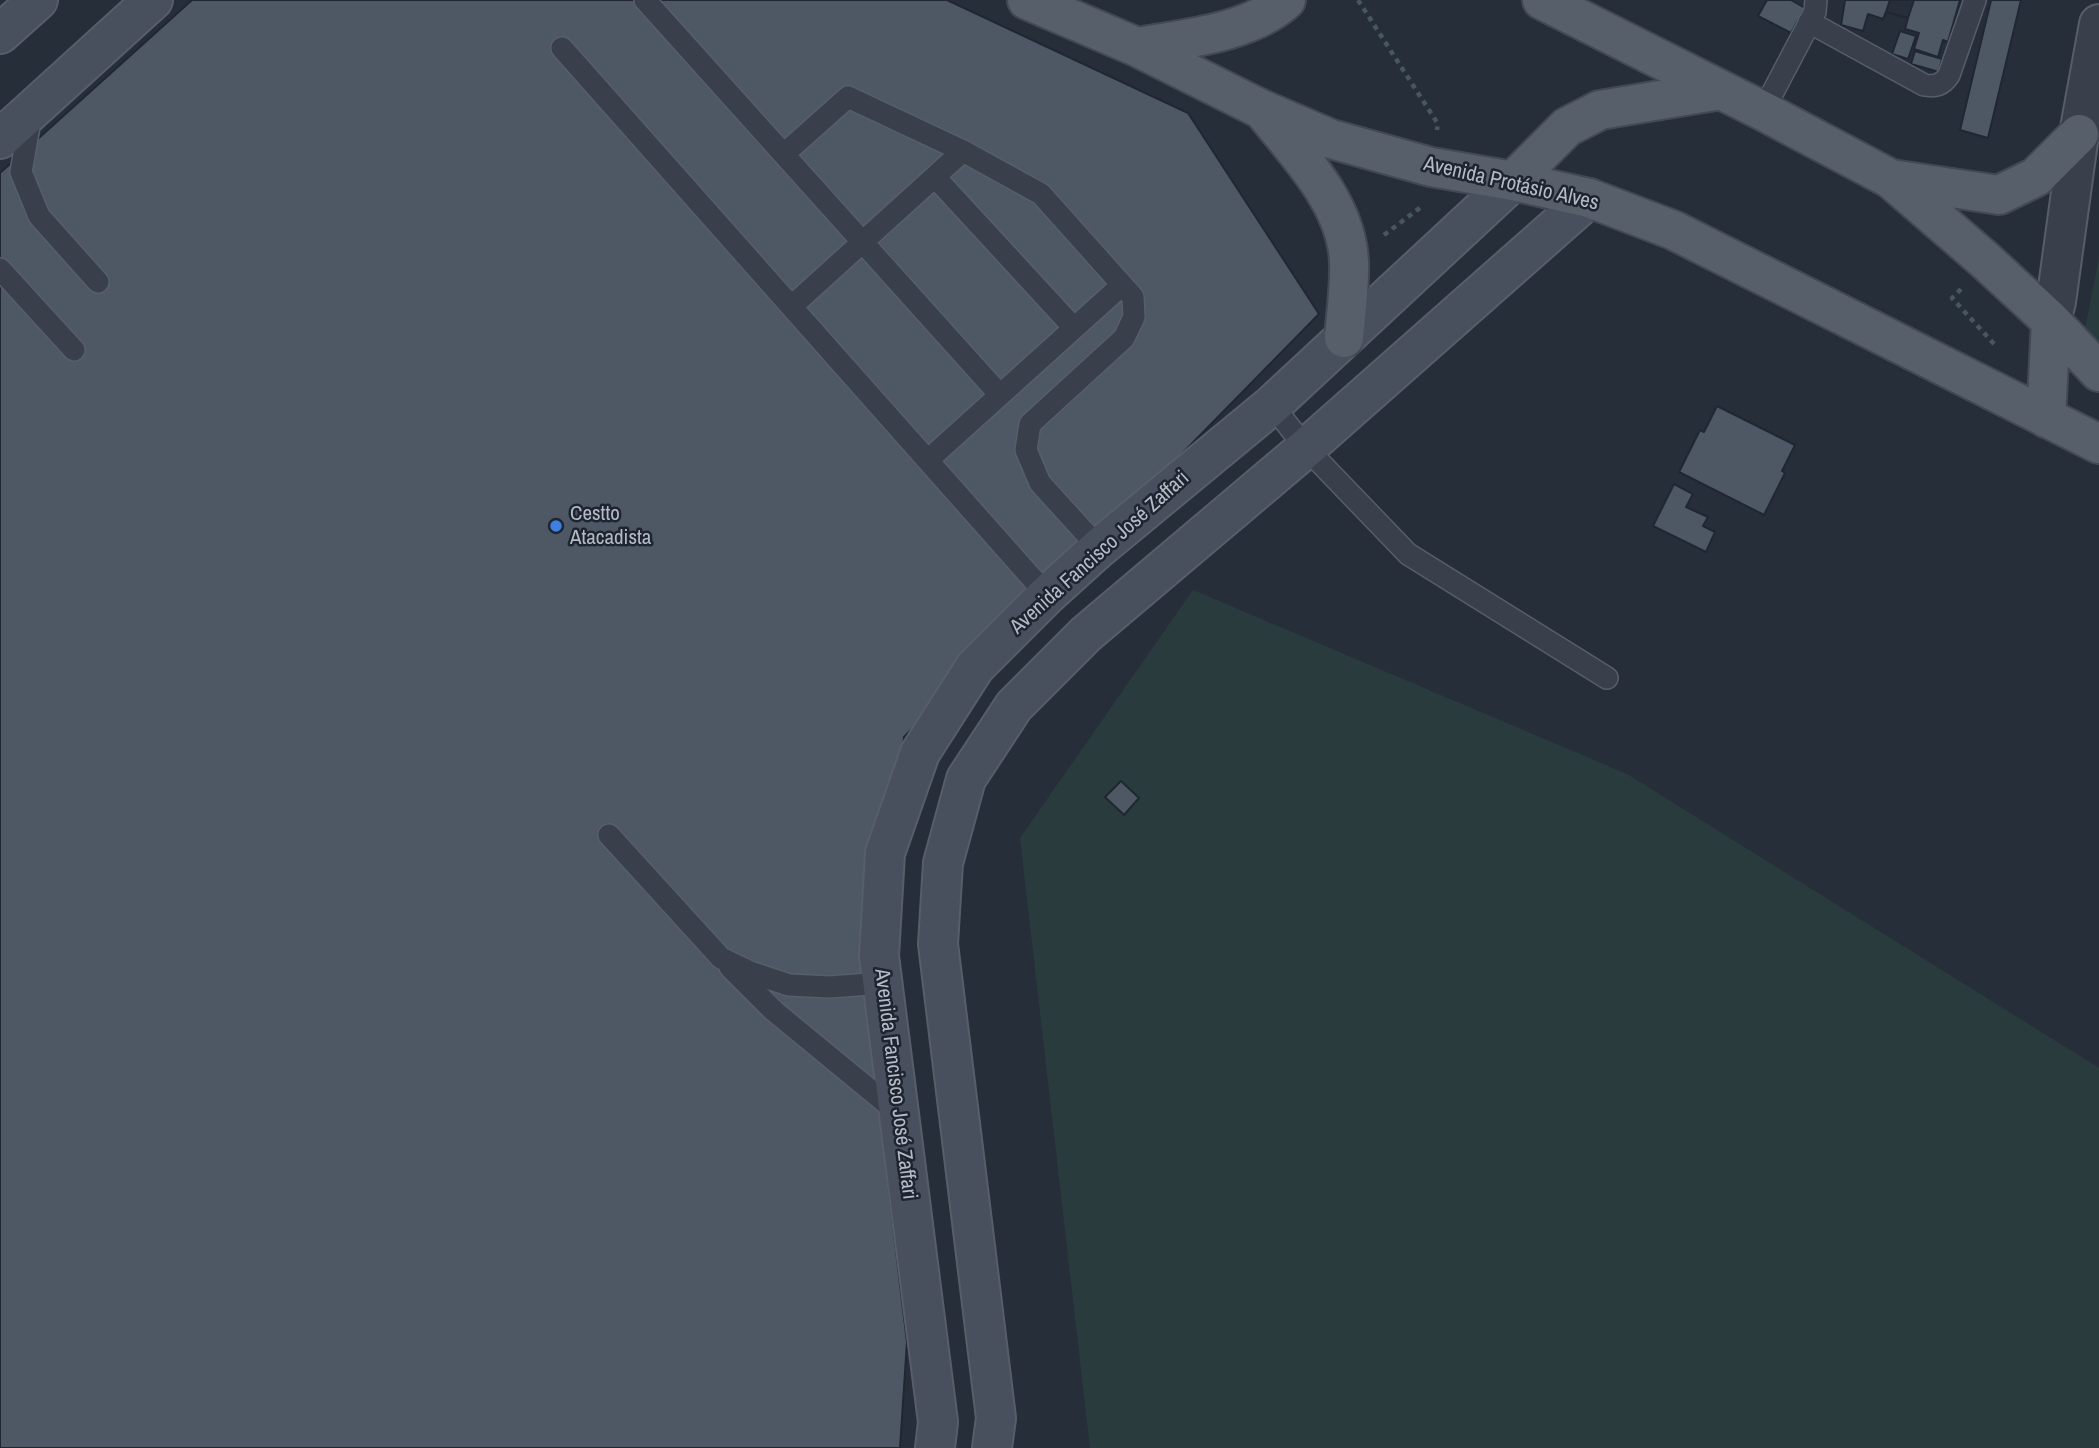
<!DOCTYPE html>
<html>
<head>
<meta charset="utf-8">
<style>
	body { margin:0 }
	canvas { display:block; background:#262e3a }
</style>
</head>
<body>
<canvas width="2099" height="1448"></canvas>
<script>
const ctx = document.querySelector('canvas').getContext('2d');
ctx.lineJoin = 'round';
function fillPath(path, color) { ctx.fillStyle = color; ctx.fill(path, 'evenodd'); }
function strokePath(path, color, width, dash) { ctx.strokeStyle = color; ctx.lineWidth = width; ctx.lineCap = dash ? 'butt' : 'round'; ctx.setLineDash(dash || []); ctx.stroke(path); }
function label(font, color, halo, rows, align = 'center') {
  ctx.font = font + ' "Archivo Narrow",sans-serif'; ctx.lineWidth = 5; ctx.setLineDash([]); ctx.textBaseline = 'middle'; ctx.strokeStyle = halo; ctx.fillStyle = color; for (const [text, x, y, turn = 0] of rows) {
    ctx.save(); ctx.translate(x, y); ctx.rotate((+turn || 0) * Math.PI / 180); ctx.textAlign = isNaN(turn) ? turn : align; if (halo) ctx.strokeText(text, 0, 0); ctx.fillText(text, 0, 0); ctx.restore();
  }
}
const green = new Path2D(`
	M2099,258V342L2084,334Z
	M1193,590L1627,774L2099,1068V1448H1090L1020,838Z`);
const building = new Path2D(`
	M192,0H947L1188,113L1319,314L904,737L872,1051L907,1342L900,1448H0V173Z
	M1767,0H1791L1805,8L1791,33L1758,16Z
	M1845,0H1960L1948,42L1943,40L1938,57L1914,49L1919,33L1905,29L1908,18L1886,12L1883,19L1868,14L1863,31L1841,25Z
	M1890,0H1914L1908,18L1886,12Z
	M1991,0H2021L1988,138L1960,130Z
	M1900,31L1916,36L1908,59L1892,54Z
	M1915,51L1942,59L1939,72L1911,64Z
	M1717,406L1795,445L1782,471L1785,473L1764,515L1679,472L1700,430L1704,432Z
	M1674,484L1693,494L1686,507L1708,517L1703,526L1715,532L1706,552L1653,526Z
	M1121,781L1139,798L1124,815L1105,797Z`);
const path = new Path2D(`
	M1358,0L1438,124L1437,130
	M1384,235L1421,207
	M1961,289L1952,298L1995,345`);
const lane = new Path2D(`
	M645,0L1000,395
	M1809,22L1924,85C1936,87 1942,85 1949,75L1975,0
	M562,48L1047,595
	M1763,111L1815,12L1816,0
	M31,115L21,172L39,216L98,282
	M784,154L848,97L963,151L1041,194L1133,297L1134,317L1124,338L1030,424L1026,450L1040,483L1099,548
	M935,177L1074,328
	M0,269L74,350
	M792,306L963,151
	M1272,405L1306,448L1408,554L1607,678
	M928,460L1122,285
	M609,835L721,958L750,972L789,985L830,987L883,983
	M730,967L774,1011L898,1113`);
const street = new Path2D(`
	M2051,321L2056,302L2079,134L2099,24`);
const secondary = new Path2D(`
	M0,34L38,0
	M0,139L153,0
	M935,1448L938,1422L879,956L885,853L920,753L975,667L1047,595L1099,548L1272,405L1513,181
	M992,1448L996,1418L938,944L943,863L966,779L1014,706L1086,634L1306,448L1589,198`);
const primary = new Path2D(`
	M1027,0L1137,47L1261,109L1331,139L1431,167L1513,181L1589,198L1673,230L2099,444
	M1542,0L1763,111L1891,179L1986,261L2051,321L2099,372
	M1137,47C1184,39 1250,33 1286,0
	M1265,113C1299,156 1347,204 1349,262C1350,287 1346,313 1344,338
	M1891,179L1999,195L2036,177L2079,134
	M1513,181L1567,127L1600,110L1721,90
	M2046,418L2051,321`);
const markers = [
	[556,526,7,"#3f7fe0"]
];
const streetNames = [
	["Avenida Protásio Alves",1511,184,13],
	["Avenida Fancisco José Zaffari",1100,553,-42],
	["Avenida Fancisco José Zaffari",895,1084,83]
];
const poiNames = [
	["Cestto",570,514],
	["Atacadista",570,538]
];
fillPath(green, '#293b3c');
fillPath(building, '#4e5865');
strokePath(building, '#202732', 2);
strokePath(lane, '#575e69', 24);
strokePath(street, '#575e69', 42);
strokePath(secondary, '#575e69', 42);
strokePath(primary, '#424954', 42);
strokePath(path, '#47585a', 4.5, [5, 5]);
strokePath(lane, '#39404b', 21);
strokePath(street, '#39404b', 38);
strokePath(secondary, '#484f5d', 38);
strokePath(primary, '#575f6a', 38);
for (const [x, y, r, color] of markers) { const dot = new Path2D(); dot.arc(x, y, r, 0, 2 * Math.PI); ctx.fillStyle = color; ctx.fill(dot); strokePath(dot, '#1e2530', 2.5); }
label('21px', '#b5bbc6', '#1e2530', streetNames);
label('21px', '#b5bbc6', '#1e2530', poiNames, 'left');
</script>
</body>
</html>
